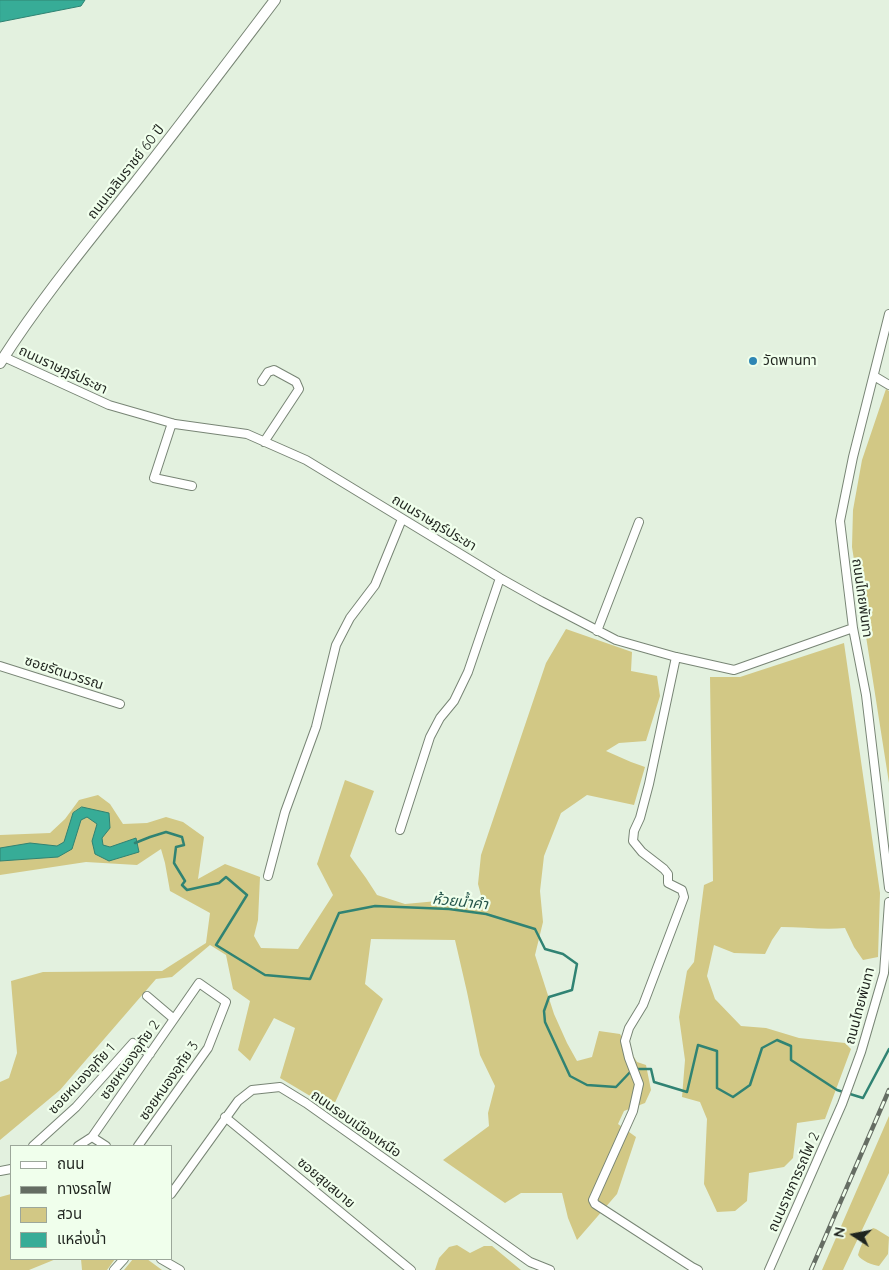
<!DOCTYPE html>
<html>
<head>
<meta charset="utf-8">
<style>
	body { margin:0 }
	#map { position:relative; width:889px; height:1270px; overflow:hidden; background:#e3f1df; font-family:Quicksand,"Noto Sans Thai",sans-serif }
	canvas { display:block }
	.legend { position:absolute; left:10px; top:1145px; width:162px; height:115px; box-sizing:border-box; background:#f0ffec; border:1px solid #9ca79a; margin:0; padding:6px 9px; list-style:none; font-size:15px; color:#1f241e }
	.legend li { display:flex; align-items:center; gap:10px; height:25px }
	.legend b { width:25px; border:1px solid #9ca79a }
	.north { position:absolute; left:829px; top:1210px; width:50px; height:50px; -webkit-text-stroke:4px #f0ffec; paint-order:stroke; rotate:281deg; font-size:14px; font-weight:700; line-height:20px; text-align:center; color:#1f241e }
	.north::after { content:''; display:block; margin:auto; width:18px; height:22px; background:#1f241e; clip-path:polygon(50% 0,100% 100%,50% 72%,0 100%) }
</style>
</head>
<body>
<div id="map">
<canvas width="889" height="1270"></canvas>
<ul class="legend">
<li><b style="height:6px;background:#fff"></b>ถนน</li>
<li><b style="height:6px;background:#656d63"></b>ทางรถไฟ</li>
<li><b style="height:14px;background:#d2c885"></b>สวน</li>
<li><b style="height:14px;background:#37ac97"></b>แหล่งน้ำ</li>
</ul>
<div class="north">N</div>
</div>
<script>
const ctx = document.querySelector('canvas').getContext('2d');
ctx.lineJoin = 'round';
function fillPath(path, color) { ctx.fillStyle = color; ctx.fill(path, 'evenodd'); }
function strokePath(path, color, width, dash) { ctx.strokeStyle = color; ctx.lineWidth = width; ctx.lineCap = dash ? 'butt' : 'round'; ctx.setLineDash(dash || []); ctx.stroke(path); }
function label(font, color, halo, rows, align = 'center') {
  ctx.font = font + ' Quicksand,"Noto Sans Thai",sans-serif'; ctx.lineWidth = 4.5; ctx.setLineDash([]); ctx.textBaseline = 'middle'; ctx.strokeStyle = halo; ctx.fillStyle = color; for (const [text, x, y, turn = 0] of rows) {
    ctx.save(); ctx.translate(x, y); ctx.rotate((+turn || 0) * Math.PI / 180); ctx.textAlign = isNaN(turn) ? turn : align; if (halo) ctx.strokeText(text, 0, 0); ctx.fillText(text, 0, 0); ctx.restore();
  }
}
const green = new Path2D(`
	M886,389L889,391V783L852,547L853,510L862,460Z
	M566,629L632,652L631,671L657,676L660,696L646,741L619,743L606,751L631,762L645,767L634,805L587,795L561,813L544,856L540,891L543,922L535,955L554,1014L567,1043L577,1061L592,1057L599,1031L620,1034L637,1062L646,1065L651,1090L645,1103L624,1111L618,1124L636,1137L617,1194L577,1240L568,1218L562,1193H521L505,1203L443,1160L489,1126L488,1113L495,1086L480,1055L467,992L455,940L371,939L365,984L383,999L332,1109L280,1078L295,1028L274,1018L250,1061L238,1050L250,1001L233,989L226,955L210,945L172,977L156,979L60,1090L0,1140V1082L9,1078L17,1053L11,981L43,972L162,971L206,943L210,913L170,891L165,863L161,849L137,865L86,862L0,875V835L50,833L65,819L79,800L98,795L110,804L123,824L147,823L166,817L183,822L204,837L198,879L225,864L260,877L258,920L254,936L261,948L298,949L333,895L317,864L345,780L374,791L350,856L366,878L377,895L405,904L459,899L470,901L482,899L478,884L481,855L546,663Z
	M844,643L880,893L878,957L863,960L854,947L845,928C824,930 802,927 781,927L772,940L765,954L734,953L714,945L707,976L715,999L741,1026L766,1028L799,1038L845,1043L851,1049L825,1119L797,1123L793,1158L784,1167L749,1173L747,1201L735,1211L717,1212L704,1184L707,1119L700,1102L682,1097L685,1060L679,1017L687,971L694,962L704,885L713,881L710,677H740Z
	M889,1116V1173L843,1270H822Z
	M11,1194V1259H56L29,1270H0V1197Z
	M873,1228L876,1229L889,1237L888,1254L879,1266C873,1265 861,1261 858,1255C861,1245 865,1235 873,1228Z
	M457,1245L470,1253L484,1246H492L521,1270H435L439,1258L449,1247Z
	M81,1259H115L107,1270H82Z
	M133,1259H147L162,1270H124Z`);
const water = new Path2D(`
	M0,0H85L81,6L0,22Z
	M82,807L109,813L110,828L102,838L103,845L110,847L136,838L139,852L109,861L95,854L92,841L97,824L87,817L81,820L72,849L58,857L0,861V848L30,843L57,846L64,842L73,813Z`);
const stream = new Path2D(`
	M135,843L150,837L166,832L182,837L184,845L176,847L174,863L185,881L182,885L187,890L219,883L226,877L247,895L216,945L265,975L310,979L339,913L375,906L449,909L486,914L535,929L545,949L563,954L577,964L572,990L549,997L544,1011L545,1022L570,1076L587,1085L616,1087L633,1069H651L654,1082L687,1092L698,1045L717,1051V1088L733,1097L750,1085L762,1048L777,1040L791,1046V1060L837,1090L863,1098L889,1049`);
const minor = new Path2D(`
	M889,314L853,457L840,521L853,628L866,695L889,888
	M4,357L109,405L175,424L247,434L306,460L500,578L541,601L616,640L676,657L734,670L853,628
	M874,376L889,385
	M262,381L268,372L274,370L296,382L299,389L264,442
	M172,423L154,478L192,486
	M597,631L639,522
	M676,657L649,784L640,818L634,831L633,841L642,852L664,869L668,874V883L682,890L684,897L643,1005L629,1028L625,1041L629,1058L639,1084L633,1111L593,1200L595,1204L692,1267L698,1270
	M0,666L120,704
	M400,830L430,737L440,718L454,701L468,672L500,578
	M268,876L285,812L316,727L336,645L350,618L375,585L402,519
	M147,996L174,1019
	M225,1117L411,1270
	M92,1137L106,1146
	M33,1146L76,1107L133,1043L150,1054
	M78,1146L92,1137L199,983L226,1002L208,1048L138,1146
	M0,1171L11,1169
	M171,1194L238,1101L252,1090L280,1087L306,1103L530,1262L550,1270
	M161,1259L180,1270
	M114,1270L124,1259
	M769,1270L842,1104L861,1052L884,973L889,902`);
const tertiary = new Path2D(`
	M0,363C40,300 88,242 134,184C182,123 228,62 275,0`);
const rail = new Path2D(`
	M811,1270L889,1090`);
const markers = [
	[753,361,5,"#2e86b4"]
];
const streetNames = [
	["ถนนเฉลิมราชย์ 60 ปี",126,172,-52],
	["ถนนราษฎร์ประชา",63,370,25],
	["ถนนราษฎร์ประชา",434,523,31],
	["ถนนไทยพันทา",862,598,82],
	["ซอยรัตนวรรณ",64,673,18],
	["ถนนไทยพันทา",860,1006,-75],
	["ซอยหนองอุทัย 2",130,1060,-55],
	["ซอยหนองอุทัย 1",82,1079,-47],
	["ซอยหนองอุทัย 3",169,1081,-55],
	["ถนนรอบเมืองเหนือ",356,1124,35],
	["ถนนราชการรถไฟ 2",794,1182,-66],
	["ซอยสุขสบาย",326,1183,40]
];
const poiNames = [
	["วัดพานทา",763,361]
];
const waterNames = [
	["ห้วยน้ำคำ",460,902,6]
];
fillPath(green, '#d2c885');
fillPath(water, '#37ac97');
strokePath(water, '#308373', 1);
strokePath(stream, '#308373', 2.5);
strokePath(minor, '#788575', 10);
strokePath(tertiary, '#788575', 12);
strokePath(minor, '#fff', 8);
strokePath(tertiary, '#fff', 10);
strokePath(rail, '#656d63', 4.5);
strokePath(rail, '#f0ffec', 2.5, [8]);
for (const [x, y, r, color] of markers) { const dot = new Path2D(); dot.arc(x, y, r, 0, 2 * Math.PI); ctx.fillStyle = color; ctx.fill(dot); strokePath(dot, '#f0ffec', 2); }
label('14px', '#1f241e', '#f0ffec', streetNames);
label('14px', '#1f241e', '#f0ffec', poiNames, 'left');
label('italic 15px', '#25554b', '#f0ffec', waterNames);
</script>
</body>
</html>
